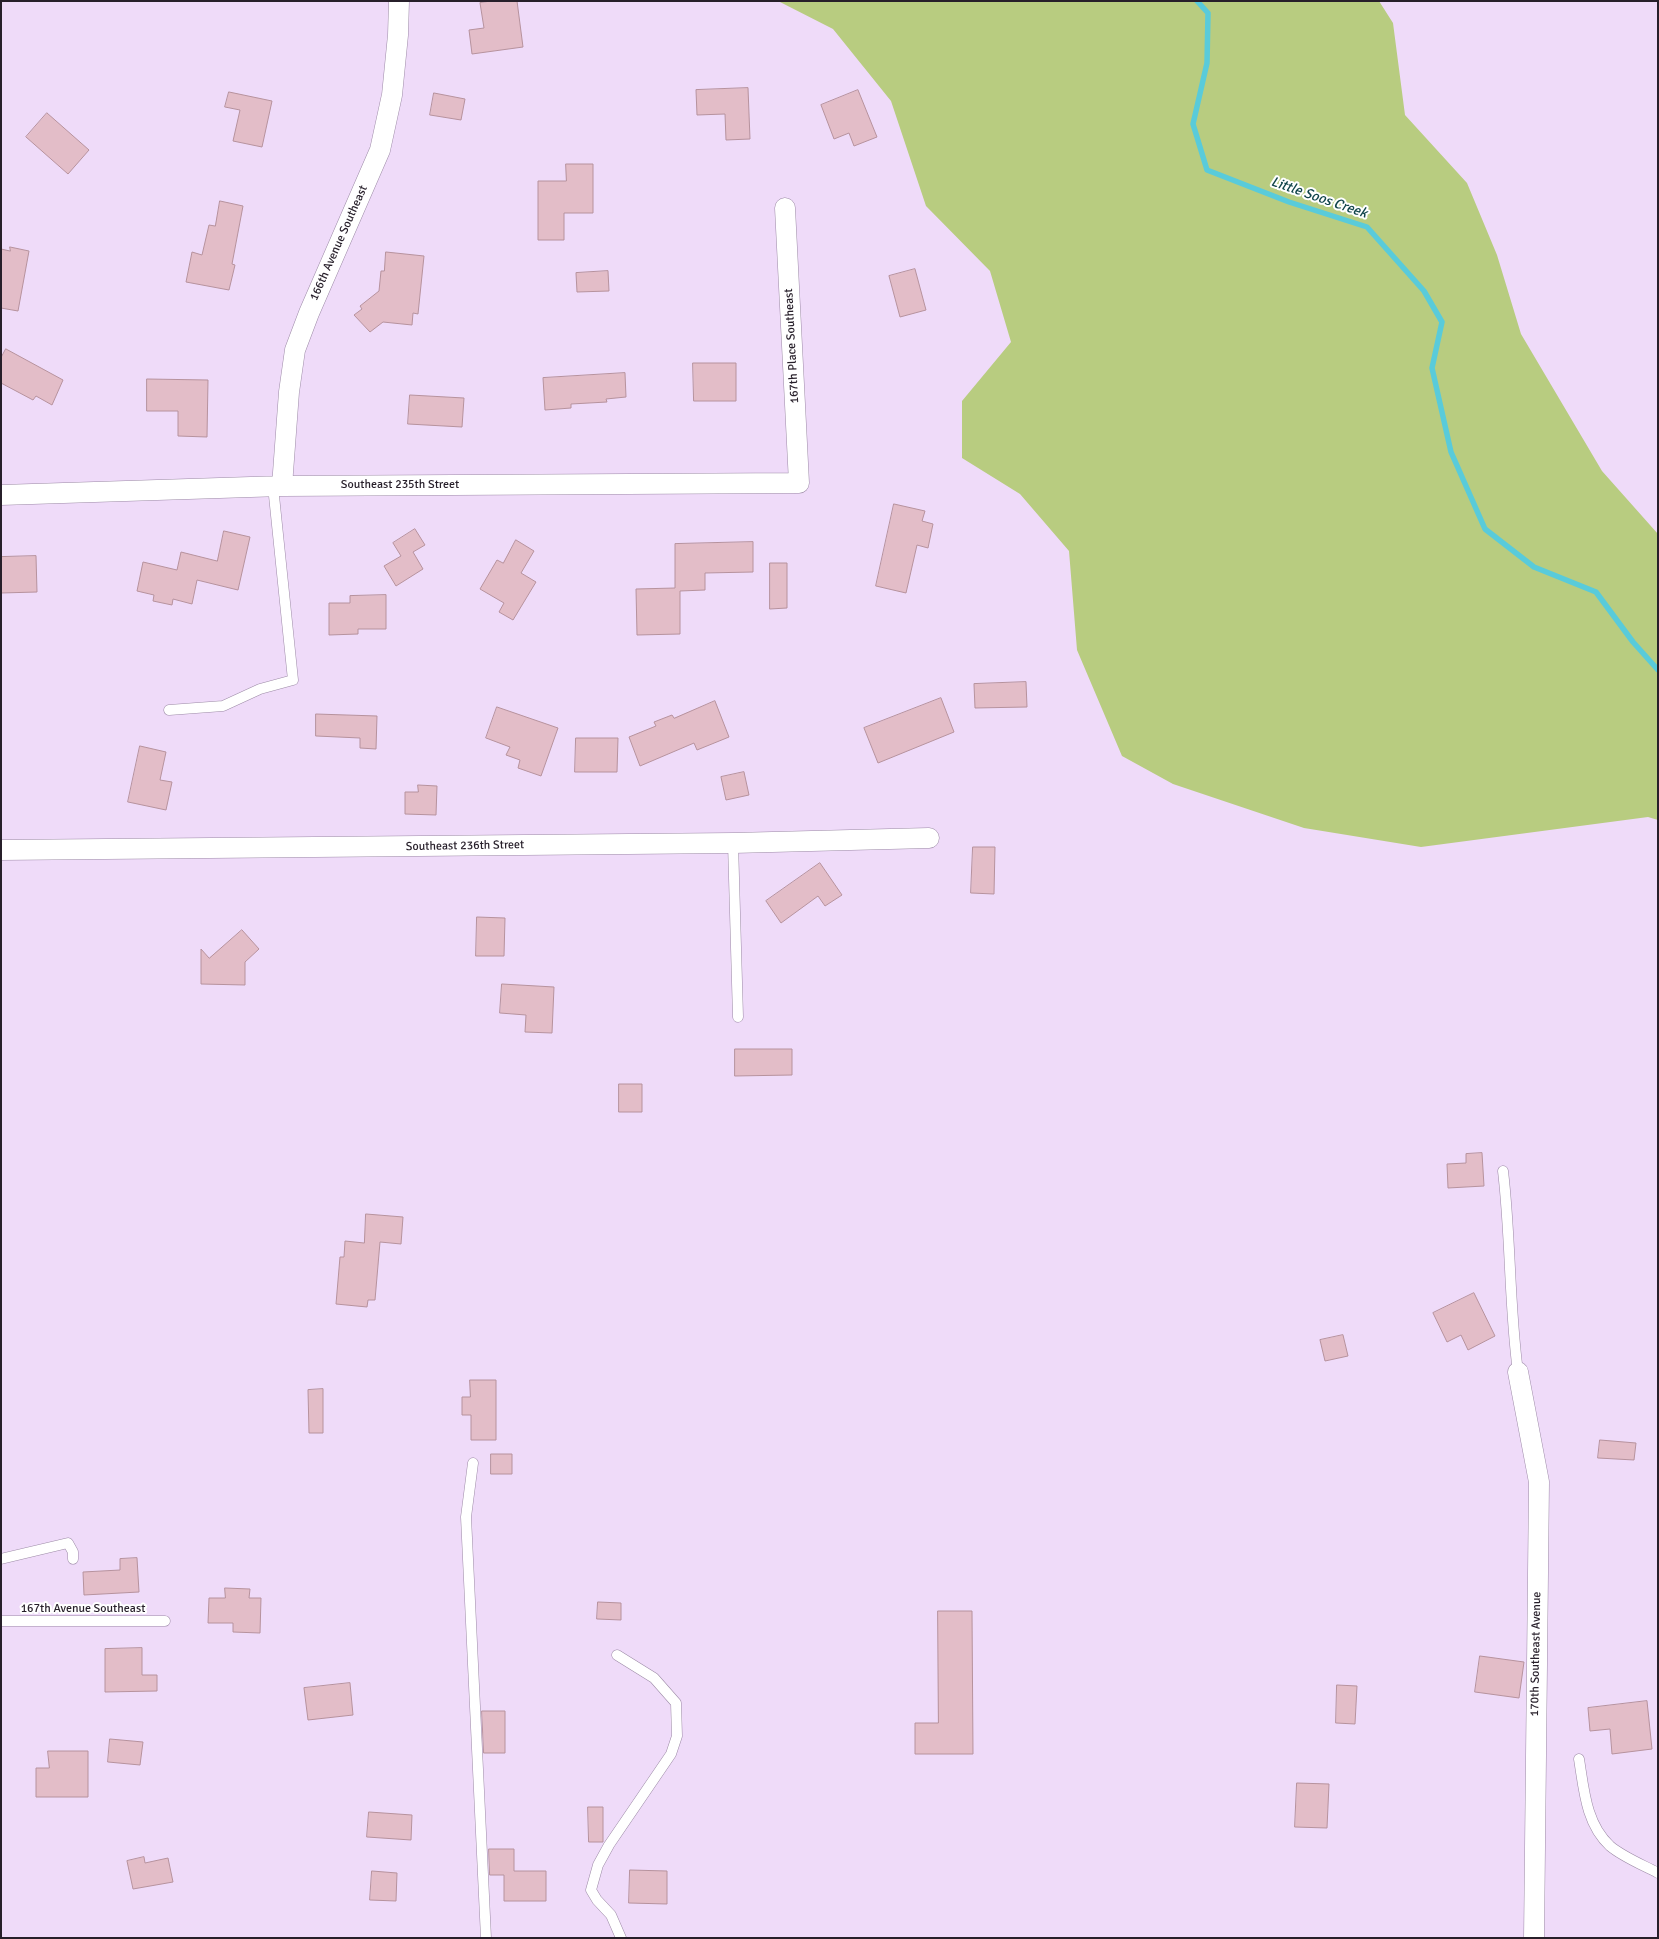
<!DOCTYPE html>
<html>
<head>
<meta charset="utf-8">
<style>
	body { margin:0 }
	#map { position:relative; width:1659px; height:1939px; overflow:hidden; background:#efdbf9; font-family:Signika,sans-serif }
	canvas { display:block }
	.frame { position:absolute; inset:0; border:2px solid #271f2a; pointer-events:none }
</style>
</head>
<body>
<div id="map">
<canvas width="1659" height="1939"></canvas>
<div class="frame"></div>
</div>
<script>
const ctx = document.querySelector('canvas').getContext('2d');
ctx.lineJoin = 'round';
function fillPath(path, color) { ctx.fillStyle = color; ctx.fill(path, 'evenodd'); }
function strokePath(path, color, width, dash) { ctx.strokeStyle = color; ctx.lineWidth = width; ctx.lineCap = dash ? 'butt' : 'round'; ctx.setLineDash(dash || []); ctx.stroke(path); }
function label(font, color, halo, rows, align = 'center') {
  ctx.font = font + ' Signika,sans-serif'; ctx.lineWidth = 4; ctx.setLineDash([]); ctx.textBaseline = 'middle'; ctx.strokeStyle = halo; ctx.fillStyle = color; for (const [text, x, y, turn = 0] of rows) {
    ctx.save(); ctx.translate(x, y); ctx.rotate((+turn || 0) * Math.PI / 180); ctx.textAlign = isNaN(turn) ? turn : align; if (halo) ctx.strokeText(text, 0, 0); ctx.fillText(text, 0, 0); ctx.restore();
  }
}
const green = new Path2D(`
	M778,1H1379L1393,23L1405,115L1467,183L1497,255L1521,334L1602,471L1658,534V820L1648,817L1421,847L1304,828L1173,784L1122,756L1077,650L1069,551L1020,494L962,458V401L1011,342L990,271L926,206L891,101L833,29Z`);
const stream = new Path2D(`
	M1197,1L1208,13L1207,63L1193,124L1207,170L1289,202L1367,227L1424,291L1442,322L1432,368L1451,452L1485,529L1534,567L1596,592L1633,642L1658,670`);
const building = new Path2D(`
	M491,1H517L523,47L472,54L469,30L484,28L480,3Z
	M748,88L750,139L726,140L725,114L697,115L696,90Z
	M858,90L877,137L854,146L849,133L834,139L821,105Z
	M229,92L272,101L262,147L233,141L240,110L225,107Z
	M434,93L465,99L461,120L430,115Z
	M47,113L89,150L68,174L26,137Z
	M566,164H593V213H564V240H538V181H566Z
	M220,201L243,206L232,264L235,265L229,290L186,282L192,252L202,255L209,225L215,226Z
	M10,247L29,251L18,311L1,308V249L10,251Z
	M386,252L424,256L418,314L413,313L412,325L383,322L370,332L354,315L362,309L360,306L379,291L381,271H384Z
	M915,269L926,310L900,317L889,276Z
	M608,271L609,291L577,292L576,273Z
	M6,349L63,380L52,405L36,396L33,400L1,383V358Z
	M693,363H736V401H694Z
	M625,373L626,397L606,399L607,402L571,404V408L545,410L543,378Z
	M147,379L208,380L207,437L178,436V411H147Z
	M410,395L464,398L462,427L408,424Z
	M894,504L925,511L922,521L933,524L928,548L917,545L906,593L876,586Z
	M415,529L425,545L413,552L423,569L396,586L384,566L401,556L393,543Z
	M224,531L250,537L238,590L197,580L192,604L173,599L172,605L153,601L154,595L137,591L143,562L177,570L181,552L217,561Z
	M516,540L534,551L521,573L536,582L513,620L499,612L504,603L480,589L497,560L503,563Z
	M753,542V572L705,573V590L680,591V634L637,635L636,589L675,588V544Z
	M36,556L37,592L1,593V557Z
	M770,563H787V608L770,609Z
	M386,595V629H358V634L329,635V603H350V596Z
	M1026,682L1027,707L975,708L974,684Z
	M941,698L954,732L878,763L864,728Z
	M715,701L729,737L697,750L694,743L640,766L629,737L656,726L654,722L672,715L674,718Z
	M497,707L558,728L541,776L518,768L520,760L506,755L510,747L486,738Z
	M316,714L377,716L376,749L360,748V738L316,736Z
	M576,738H618L617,772H575Z
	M140,746L166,752L160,780L172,782L166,810L128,802Z
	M744,772L749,795L726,800L721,777Z
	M418,785L437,786L436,815L405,814V792H418Z
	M973,847H995L994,894L971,893Z
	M820,863L842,895L825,906L818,896L781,923L766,901Z
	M477,917L505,918L504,956H476Z
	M242,930L259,949L245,962V985L201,984V949L209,958Z
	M502,984L554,987L552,1033L525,1032L526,1015L500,1013Z
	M735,1049H792V1075L735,1076Z
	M619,1084H642V1112H619Z
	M1482,1153L1484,1186L1448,1188L1447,1164L1466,1163V1154Z
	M366,1214L403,1217L401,1244L380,1242L375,1300H368L367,1307L336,1304L340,1257H344L345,1241L364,1243Z
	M1474,1293L1495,1336L1468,1350L1461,1335L1447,1342L1433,1313Z
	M1343,1335L1348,1356L1325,1361L1320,1340Z
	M470,1380H496V1440H471V1415H462V1397H470Z
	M323,1389V1433H309L308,1390Z
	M1600,1440L1636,1443L1634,1460L1598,1458Z
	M491,1454H512V1474H491Z
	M137,1558L139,1592L84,1595L83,1572L120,1570V1559Z
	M225,1588L250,1589L249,1598H261L260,1633L233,1632V1623H208L209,1598H225Z
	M598,1602L621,1603V1620L597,1619Z
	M938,1611H972L973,1754H915V1723H938Z
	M142,1648V1675H157V1691L105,1692V1649Z
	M1480,1656L1524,1662L1519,1698L1475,1692Z
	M350,1683L353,1715L308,1720L304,1688Z
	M1337,1685L1357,1686L1355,1724L1336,1723Z
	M1647,1701L1652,1749L1612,1754L1610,1729L1590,1731L1588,1708Z
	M482,1711H505V1753H484Z
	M110,1739L143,1742L140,1765L108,1762Z
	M48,1751H88V1797H36V1768H49Z
	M1297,1783L1329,1784L1327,1828L1295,1827Z
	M588,1807H603V1842H589Z
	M369,1812L412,1815L411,1840L367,1837Z
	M489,1849H514V1871H546V1901H504V1875H490Z
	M144,1857L145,1863L168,1858L173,1882L133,1889L127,1861Z
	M630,1870L667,1871V1904L629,1903Z
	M372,1871L397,1873L396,1901L370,1900Z`);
const service = new Path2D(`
	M169,710L223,706L260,689L293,680L273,486
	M733,843L738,1017
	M1503,1171C1511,1238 1509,1305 1518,1372
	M473,1463L466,1517L486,1938
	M1,1559L68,1543L73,1552V1559
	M1,1621H165
	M617,1655L654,1678L676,1703L677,1736L671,1754L609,1845L598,1865L591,1890L597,1900L611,1915L621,1938
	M1579,1759C1584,1790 1586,1824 1610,1846C1623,1857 1643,1865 1658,1873`);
const minor = new Path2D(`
	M282,486L289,392L295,350L309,313L380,150L392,95L398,35L399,1
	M1,495L282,486L799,483L785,208
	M1,850L733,843L929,838
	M1518,1372L1539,1482L1534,1938`);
const streetNames = [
	["166th Avenue Southeast",339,243,-66],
	["167th Place Southeast",792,346,-93],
	["Southeast 235th Street",400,485],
	["Southeast 236th Street",465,846,-1],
	["167th Avenue Southeast",83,1609],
	["170th Southeast Avenue",1536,1654,-89]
];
const waterNames = [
	["Little Soos Creek",1319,198,19]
];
fillPath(green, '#b8cc80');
strokePath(stream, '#59cbda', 5.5);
fillPath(building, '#e3bdc8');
strokePath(building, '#b6929d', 1);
strokePath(service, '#9c8aa6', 11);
strokePath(minor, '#9c8aa6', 21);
strokePath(service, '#fff', 10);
strokePath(minor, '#fff', 20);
label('12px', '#271f2a', '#fff', streetNames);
label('italic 14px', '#11454b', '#fff', waterNames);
</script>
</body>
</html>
